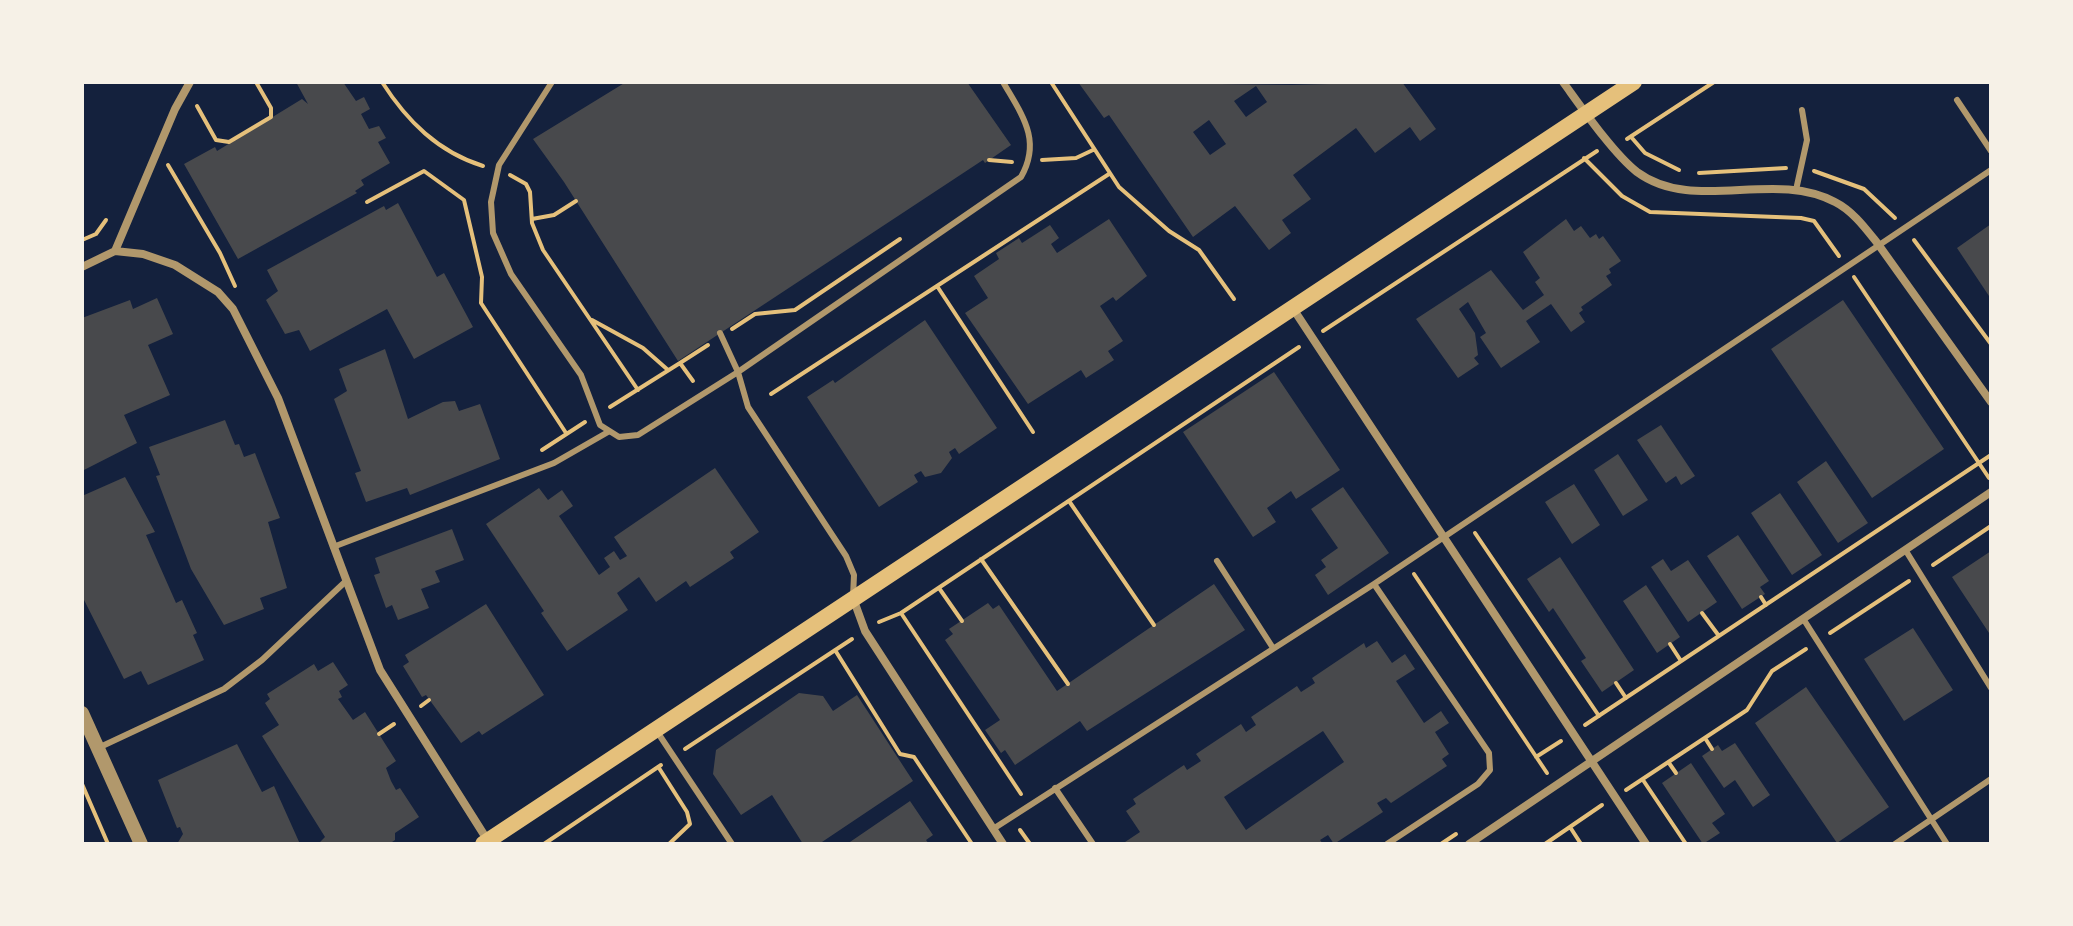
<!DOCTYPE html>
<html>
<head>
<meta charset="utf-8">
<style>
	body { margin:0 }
	#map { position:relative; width:2073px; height:926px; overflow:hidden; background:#14213d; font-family:"Libre Baskerville",serif }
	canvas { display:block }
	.frame { position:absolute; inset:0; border:84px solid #f6f1e7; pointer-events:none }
</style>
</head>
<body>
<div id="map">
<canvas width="2073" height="926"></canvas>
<div class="frame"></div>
</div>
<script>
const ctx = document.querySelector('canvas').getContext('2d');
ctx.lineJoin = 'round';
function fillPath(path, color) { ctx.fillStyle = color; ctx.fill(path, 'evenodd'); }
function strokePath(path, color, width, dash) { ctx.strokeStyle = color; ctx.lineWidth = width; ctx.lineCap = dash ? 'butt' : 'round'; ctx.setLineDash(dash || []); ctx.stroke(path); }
const building = new Path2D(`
	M296,82H343L356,101L364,97L370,109L361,114L369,129L379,126L386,138L378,142L390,163L361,180L364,185L355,191L357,193L238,259L184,164L215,147L217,151L302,99L308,104Z
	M626,82H967L1011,145L985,163L983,160L678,361L564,182L533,139Z
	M1078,82L1292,85L1402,82L1436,129L1420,141L1410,127L1375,153L1356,128L1293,175L1311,199L1282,220L1291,233L1269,250L1235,206L1193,237L1109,115L1104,118ZM1256,86L1267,102L1246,117L1234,101ZM1209,120L1226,144L1210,155L1193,132Z
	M398,203L437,277L444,273L473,327L414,359L387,309L310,351L299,330L285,334L266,300L278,291L267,270L384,206L386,210Z
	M1109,219L1147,276L1116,301L1113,297L1100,306L1123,341L1108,351L1114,360L1086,378L1081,370L1028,404L965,313L988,298L974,276L999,259L996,253L1019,238L1022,243L1050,225L1059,238L1051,244L1057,253Z
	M1566,219L1574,231L1581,226L1590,238L1596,234L1599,239L1603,236L1621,261L1609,269L1611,273L1606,276L1612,285L1581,307L1583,310L1579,313L1585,322L1571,332L1551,304L1526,321L1540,342L1501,368L1480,337L1486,333L1468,302L1459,309L1475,333L1478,355L1474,358L1479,364L1458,378L1416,319L1491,270L1523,310L1544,295L1535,282L1540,278L1523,252Z
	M1991,224V299L1957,248Z
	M157,298L173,334L148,345L170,395L124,415L137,443L82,471V318L130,300L133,309Z
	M1843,300L1944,449L1872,498L1771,349Z
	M925,320L997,428L959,454L955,448L949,452L952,458L941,473L925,477L921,471L914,475L918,482L879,507L807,397L833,380L835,383Z
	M385,349L408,419L443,402L455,401L459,411L480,404L500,459L410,495L407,488L366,502L355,473L361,471L334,399L347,391L339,369Z
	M1274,372L1340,470L1296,499L1291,491L1267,508L1276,522L1253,537L1183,432Z
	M225,420L235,445L239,444L244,457L255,453L280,518L268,522L287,588L260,598L264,609L224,625L191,569L156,476L160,475L149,447Z
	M1661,425L1695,476L1681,485L1676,476L1666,483L1637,440Z
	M1618,454L1648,500L1623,516L1594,470Z
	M1826,461L1868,523L1838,543L1797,482Z
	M715,468L759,532L730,552L734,558L690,587L686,581L656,602L639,577L617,593L628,610L567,651L541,613L544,611L486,524L539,488L548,500L562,490L573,506L559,516L599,575L610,567L604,558L614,551L620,560L627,556L614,537Z
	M125,477L155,532L146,535L176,603L182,600L197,633L193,635L204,660L148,685L141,671L124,679L82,596V496Z
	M1574,484L1600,525L1572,544L1545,502Z
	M1343,487L1389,553L1328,595L1315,575L1326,567L1321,560L1338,548L1311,509Z
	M1780,493L1822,555L1792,575L1751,513Z
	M452,529L464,560L435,571L440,582L421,589L429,608L398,620L392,605L386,608L374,575L380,573L375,558Z
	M1738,535L1769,581L1760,587L1765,594L1742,609L1707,556Z
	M1991,551V636L1952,577Z
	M1560,557L1634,670L1602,692L1581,661L1586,658L1553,608L1549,612L1527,579Z
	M1663,559L1671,571L1688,560L1717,602L1688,622L1651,567Z
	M1214,584L1245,630L1087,731L1080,721L1015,765L1005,750L1001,753L985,730L1000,720L945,640L953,634L949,629L988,603L993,609L999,605L1057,691Z
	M1646,585L1680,637L1657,653L1623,601Z
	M486,604L544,695L482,735L479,731L461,743L426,695L422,697L403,666L409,662L405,655Z
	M1913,628L1953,690L1904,721L1864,659Z
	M1377,641L1392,663L1405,654L1415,669L1396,681L1424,723L1441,711L1449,723L1435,732L1449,754L1442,759L1447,766L1391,803L1386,798L1377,803L1383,812L1334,844L1328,835L1320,840L1323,844H1122L1140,832L1126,811L1136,804L1133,799L1184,765L1187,770L1201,761L1196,754L1241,724L1246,732L1256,725L1251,717L1297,686L1301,692L1315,683L1312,678L1364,643L1366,648ZM1323,731L1344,762L1246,830L1224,797Z
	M333,662L348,685L339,691L342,697L338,699L353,720L365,712L396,761L386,768L391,781L396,790L400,788L419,817L395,833V840L389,844H318L325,837L262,736L279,725L265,703L270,699L267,694L314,664L318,671Z
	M1806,687L1889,807L1837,843L1755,723Z
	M799,693L823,696L833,711L857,695L913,781L819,844H803L772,795L741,815L713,774L716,750Z
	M1735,743L1770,795L1753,807L1735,780L1724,788L1702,756L1718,745L1722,751Z
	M237,744L262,792L274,786L300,844H177L183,834L180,827L177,828L158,780Z
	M1691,763L1725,814L1712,823L1720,833L1703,844L1662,783Z
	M910,801L933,835L926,840L929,844H847Z`);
const path = new Path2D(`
	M382,82C407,121 438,152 483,166
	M1051,82L1119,187L1169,231L1199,250L1234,299
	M197,106L216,140L229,142L271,117V108L256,82
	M1632,138L1645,153L1679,170
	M1627,139L1714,82
	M1584,158L1622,196L1650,212L1801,218L1814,221L1839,256
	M989,160L1012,162
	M1042,160L1076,158L1093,150
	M168,165L220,253L235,286
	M1814,171L1864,189L1895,218
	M1699,173L1786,168
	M510,175L526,184L530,192L532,223L543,250L638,390
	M367,202L424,171L464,200L482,277L481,303L566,433
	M532,219L554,215L576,201
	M82,240L96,234L106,220
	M1914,240L1991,344
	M1854,277L1989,478
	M937,286L1033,432
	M592,320L643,348L668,370
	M732,329L755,314L795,310L900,239
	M1323,331L1597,151
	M680,363L708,345
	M771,394L1109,174
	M610,407L680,363L693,381
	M542,450L585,422
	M1069,501L1154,625
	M1475,533L1599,716
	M981,559L1068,684
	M1933,565L1991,526
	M1414,574L1547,773
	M939,588L962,621
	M1761,597L1766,605
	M901,613L1021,794
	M1702,613L1719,636
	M879,622L901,613L1299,347
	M1830,633L1909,581
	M1670,644L1681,661
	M835,650L900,754L914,757L972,844
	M1616,683L1626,698
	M421,706L429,700
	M1585,725L1991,455
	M379,734L394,724
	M1705,738L1712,749
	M685,749L852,639
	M1536,757L1561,741
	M1669,763L1676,773
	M659,768L687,812L690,824L669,844
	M1643,780L1686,844
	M82,784L108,844
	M1626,790L1747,710L1772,671L1806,649
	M1570,827L1581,844
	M1020,830L1030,844
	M544,844L661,765
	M1441,844L1456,834
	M1545,844L1602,805`);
const service = new Path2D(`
	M552,82L499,165L491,202L493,233L511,274L581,375L600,425L619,437L638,435L738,372L1021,177C1042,140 1022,115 1003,82
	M1957,100L1991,151
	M1796,190L1807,140L1802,110
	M720,333L738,372L748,407L846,556L854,575L853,597
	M333,547L554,463L608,432
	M1906,551L1991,688
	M1217,561L1273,648
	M1374,584L1489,753L1490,770L1478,784L1387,844
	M1804,620L1947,844
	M656,730L732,844
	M98,748L224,689L262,660L346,581
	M1055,788L1093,844
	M993,829L1374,584L1991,170
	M1895,844L1991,779`);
const minor = new Path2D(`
	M1563,82C1582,108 1613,153 1637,172C1694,214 1773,169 1835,202C1853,211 1866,229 1878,244L1991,402
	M115,251L143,254L175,265L218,292L233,309L278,398L380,670L488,841
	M82,267L115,251L175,109L190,82
	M1292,307L1646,844
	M853,598L865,631L1003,844
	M1469,844L1991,492`);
const tertiary = new Path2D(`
	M82,713L141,844`);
const secondary = new Path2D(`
	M483,844L1634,82`);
fillPath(building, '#48494c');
strokePath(path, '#e5c07b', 4);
strokePath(service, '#b1986c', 6);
strokePath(minor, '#b1986c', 8);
strokePath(tertiary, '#b1986c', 14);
strokePath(secondary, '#e5c07b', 16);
</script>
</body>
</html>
